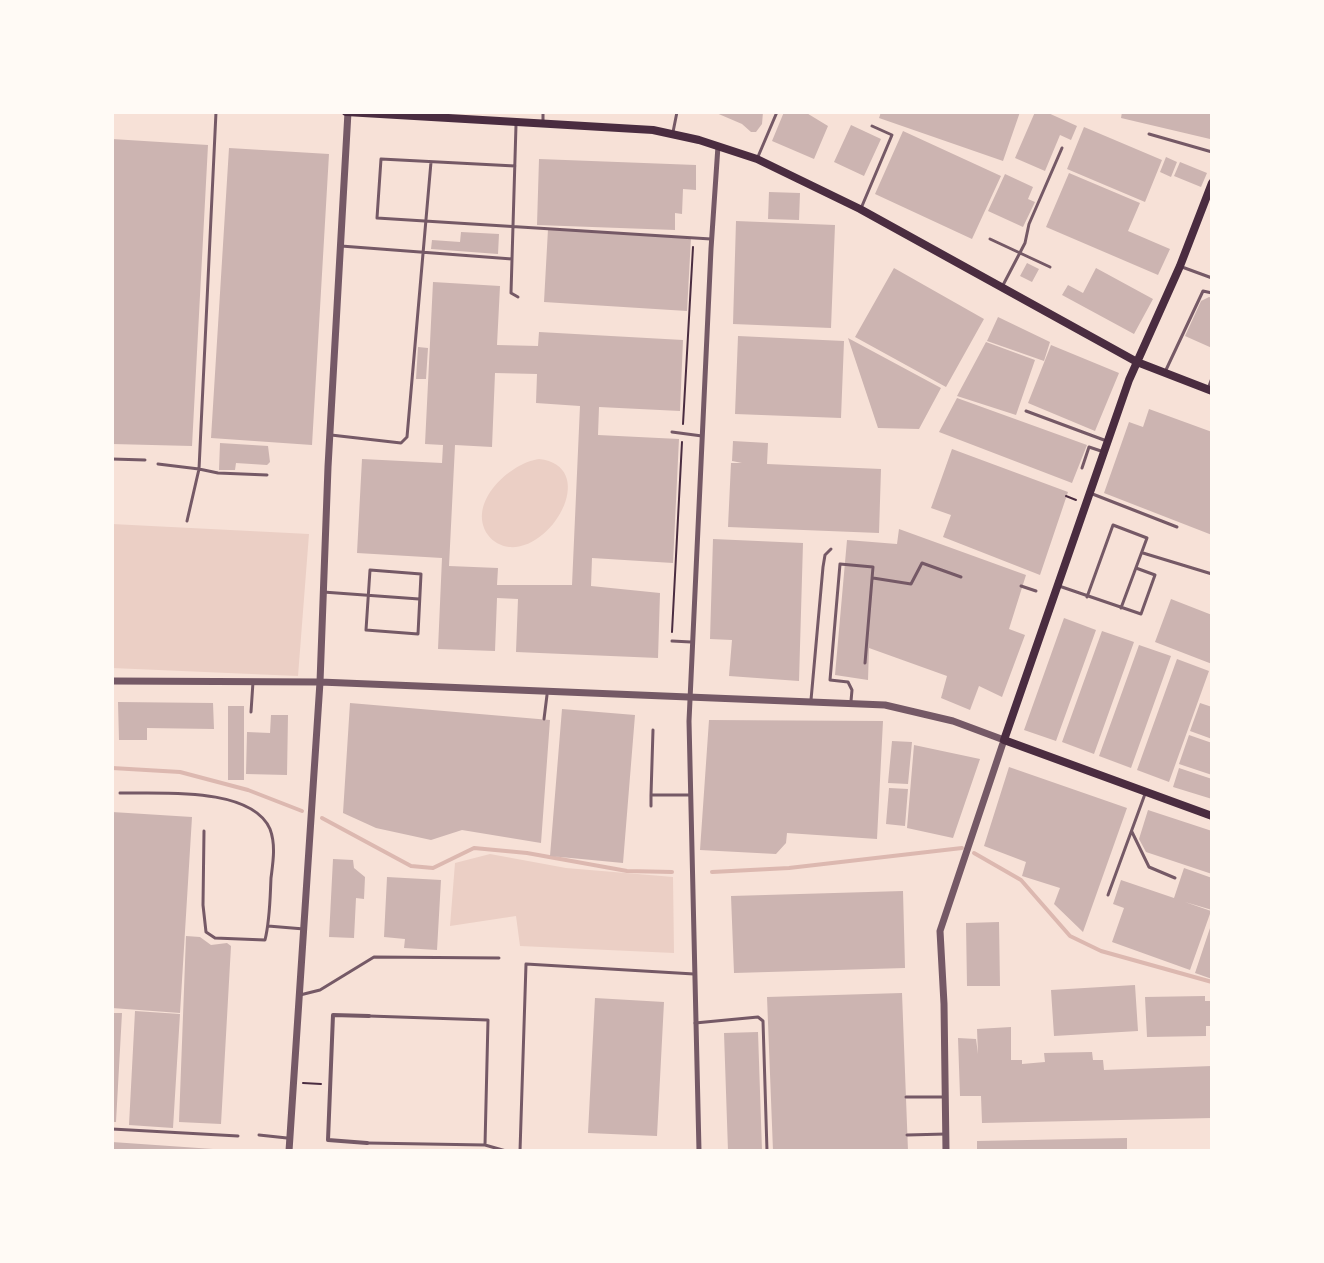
<!DOCTYPE html>
<html>
<head>
<meta charset="utf-8">
<style>
	body { margin:0 }
	#map { position:relative; width:1324px; height:1263px; overflow:hidden; background:#f7e1d7; font-family:Poppins,sans-serif }
	canvas { display:block }
	.frame { position:absolute; inset:0; border:114px solid #fffaf5; pointer-events:none }
</style>
</head>
<body>
<div id="map">
<canvas width="1324" height="1263"></canvas>
<div class="frame"></div>
</div>
<script>
const ctx = document.querySelector('canvas').getContext('2d');
ctx.lineJoin = 'round';
function fillPath(path, color) { ctx.fillStyle = color; ctx.fill(path, 'evenodd'); }
function strokePath(path, color, width, dash) { ctx.strokeStyle = color; ctx.lineWidth = width; ctx.lineCap = dash ? 'butt' : 'round'; ctx.setLineDash(dash || []); ctx.stroke(path); }
const green = new Path2D(`
	M539,459C599,466 554,551 509,547C501,546 493,542 488,535C466,503 510,463 539,459Z
	M112,524L309,534L298,676L112,668Z
	M490,854L566,868L673,877L674,953L520,946L516,916L450,926L455,863Z`);
const stream = new Path2D(`
	M112,768L180,772L248,790L302,811
	M322,818L411,866L433,868L474,848L527,853L627,871L672,872
	M974,853L1021,880L1070,936L1101,951L1212,982
	M712,872L789,868L962,848`);
const building = new Path2D(`
	M714,112H763L762,124L756,132H751L742,124Z
	M784,112H805L828,126L814,159L772,141Z
	M881,112H1020L1003,161L879,118Z
	M1035,112H1046L1077,126L1071,140L1060,135L1045,171L1015,158Z
	M1122,112H1212L1210,139L1121,118Z
	M851,125L881,139L864,176L834,162Z
	M1084,127L1162,160L1145,202L1067,169Z
	M903,131L1001,176L972,239L875,194Z
	M112,139L208,145L192,446L112,444Z
	M229,148L329,154L312,445L211,438Z
	M1166,157L1177,162L1171,177L1160,172Z
	M539,159L696,165V190L683,189L682,214L675,213V230L537,225Z
	M1180,162L1207,173L1201,187L1174,176Z
	M1069,173L1140,203L1128,231L1170,249L1158,275L1046,227Z
	M1005,174L1033,187L1028,199L1035,202L1023,227L988,211Z
	M769,192L800,193L799,220L768,219Z
	M736,221L835,225L831,328L733,324Z
	M548,229L691,238L687,311L544,302Z
	M461,232L499,234L498,254L431,249L432,240L460,242Z
	M1027,263L1039,269L1032,282L1020,276Z
	M894,268L984,319L946,387L855,337Z
	M1096,268L1153,299L1134,334L1062,295L1068,285L1083,293Z
	M433,282L500,286L497,345L538,346L539,332L683,340L680,411L599,407L598,435L679,439L673,563L592,558L591,586L660,593L658,658L516,652L518,599L497,598L495,651L438,649L442,558L357,553L362,459L442,463L443,445L425,444ZM495,373L537,374L536,403L580,406L572,585H497L498,568L449,566L455,445L492,447Z
	M1209,297L1212,298V348L1185,336L1201,301Z
	M998,317L1050,342L1044,361L987,341Z
	M738,336L844,341L841,418L735,414Z
	M848,338L941,388L919,429L878,428Z
	M986,342L1035,360L1016,415L957,396Z
	M1051,345L1119,373L1095,431L1028,403Z
	M418,347L428,348L426,379H416Z
	M957,398L1087,445L1072,483L939,432Z
	M1149,409L1212,432V535L1104,493L1129,422L1143,427Z
	M733,441L768,443L767,464L881,469L879,533L728,527L731,463H742L732,461Z
	M220,443L268,446L270,462L267,465L236,463L235,470H219Z
	M952,449L1068,492L1040,575L943,537L951,515L931,508Z
	M899,529L1026,575L1009,629L1025,635L1002,697L979,686L970,710L941,698L947,676L869,648L868,680L835,675L847,540L897,544Z
	M713,539L803,543L799,681L729,676L732,640L710,639Z
	M1171,599L1212,615V664L1155,642Z
	M1064,618L1096,630L1056,741L1024,730Z
	M1102,631L1134,642L1094,754L1062,742Z
	M1139,645L1171,656L1131,768L1099,756Z
	M1177,659L1209,671L1169,782L1137,770Z
	M118,702L213,703L214,729L147,728V740H119Z
	M350,703L550,720L541,843L462,830L431,840L376,828L343,813Z
	M1200,703L1212,707V739L1190,731Z
	M228,706H244V780H228Z
	M562,709L635,715L623,863L550,856Z
	M271,715H288L287,775L246,774L247,732L270,733Z
	M709,720L883,721L877,839L787,833L786,843L776,854L700,850Z
	M1189,735L1212,743V775L1179,764Z
	M892,741L912,742L908,784L888,783Z
	M914,745L980,759L953,838L907,828Z
	M1009,767L1127,808L1083,932L1054,904L1060,888L1022,876L1026,862L984,846Z
	M1179,768L1212,779V799L1173,787Z
	M889,788L908,789L905,826L886,824Z
	M1148,810L1212,831V874L1146,852L1139,839Z
	M112,812L192,817L180,1013L112,1008Z
	M333,859L353,860L354,868L365,877L364,899L356,898L354,938L329,937Z
	M1184,868L1212,878V910L1185,902L1211,911L1190,970L1112,942L1124,908L1113,904L1121,880L1174,898Z
	M387,877L441,880L437,950L404,948L405,939L384,937Z
	M903,891L905,968L734,973L731,896Z
	M999,922L1000,986H967L966,923Z
	M1211,925H1212V979L1195,973Z
	M186,936L200,937L211,945L227,943L231,946L221,1124L179,1122Z
	M1135,985L1138,1031L1054,1036L1051,990Z
	M902,993L908,1151H773L767,997Z
	M1205,996V1001H1212V1026H1206V1036L1147,1037L1145,997Z
	M595,998L664,1002L657,1136L588,1133Z
	M135,1011L180,1014L173,1128L129,1125Z
	M112,1013H122L116,1122H112Z
	M1011,1027V1060H1022V1064L1045,1062L1044,1053L1092,1052L1093,1060H1103L1104,1070L1212,1066V1118L982,1123L981,1096H960L958,1038L976,1039L978,1054L977,1029Z
	M758,1032L762,1151H728L724,1033Z
	M1127,1138V1151H977V1141Z
	M112,1142L213,1149V1151H112Z`);
const path = new Path2D(`
	M683,424L693,247
	M1066,496L1076,500
	M672,632L682,442
	M303,1083L321,1084`);
const service = new Path2D(`
	M543,122V112
	M516,125L511,293L518,297
	M673,132L677,112
	M1149,134L1212,152
	M757,159L777,112
	M515,166L381,159L377,218L711,239
	M862,206L892,135L872,126
	M990,239L1050,267
	M341,246L512,259
	M1182,267L1212,278
	M1002,287L1025,243L1029,224L1062,148
	M1165,372L1203,291L1212,293
	M1209,386L1212,378
	M1026,411L1104,440
	M672,432L702,436
	M331,435L401,443L407,437L431,162
	M112,459L145,460
	M158,464L199,469L216,112
	M1082,468L1089,447L1101,451
	M1090,493L1177,527
	M187,521L199,469L218,473L267,475
	M1143,553L1212,574
	M370,570L421,574L418,634L366,630Z
	M873,578L911,584L922,563L961,577
	M1021,586L1036,591
	M1059,586L1141,614L1155,575L1136,568
	M323,592L419,599
	M1087,597L1113,525L1147,538L1121,608
	M672,641L691,642
	M811,700L823,567L825,555L831,549
	M851,701L852,690L848,682L830,680L840,564L873,567L865,663
	M251,712L253,682
	M544,719L547,695
	M120,793C159,794 251,786 270,829C276,845 273,862 271,878C270,899 270,920 265,940L215,938L206,932L203,905L204,831
	M651,795L653,730
	M651,806V795H691
	M1132,832L1149,867L1175,878
	M1108,895L1145,794
	M268,926L304,929
	M300,995L320,990L374,957L499,958
	M369,1016L488,1020L485,1145
	M695,1023L758,1017L763,1021L767,1151
	M906,1097H945
	M112,1129L238,1136
	M259,1135L287,1138
	M907,1135L946,1134
	M367,1143L485,1145L506,1151
	M520,1151L526,964L694,974`);
const pedestrian = new Path2D(`
	M367,1143L328,1140L333,1015L369,1016`);
const minor = new Path2D(`
	M699,1151L689,721L711,249L718,146`);
const tertiary = new Path2D(`
	M112,681L320,682L885,705L953,721L1004,740L940,931L944,1004L946,1151
	M289,1151L320,682L328,467L348,112`);
const secondary = new Path2D(`
	M346,112L653,130L699,140L757,159L860,209L1137,362L1212,391
	M1212,183L1180,266L1129,380L1004,740L1212,816`);
fillPath(green, '#ebcfc5');
strokePath(stream, '#dcb8b0', 4);
fillPath(building, '#ccb4b1');
strokePath(path, '#4a2c40', 2);
strokePath(service, '#755966', 3);
strokePath(pedestrian, '#755966', 4);
strokePath(minor, '#755966', 5);
strokePath(tertiary, '#755966', 7);
strokePath(secondary, '#4a2c40', 8);
</script>
</body>
</html>
